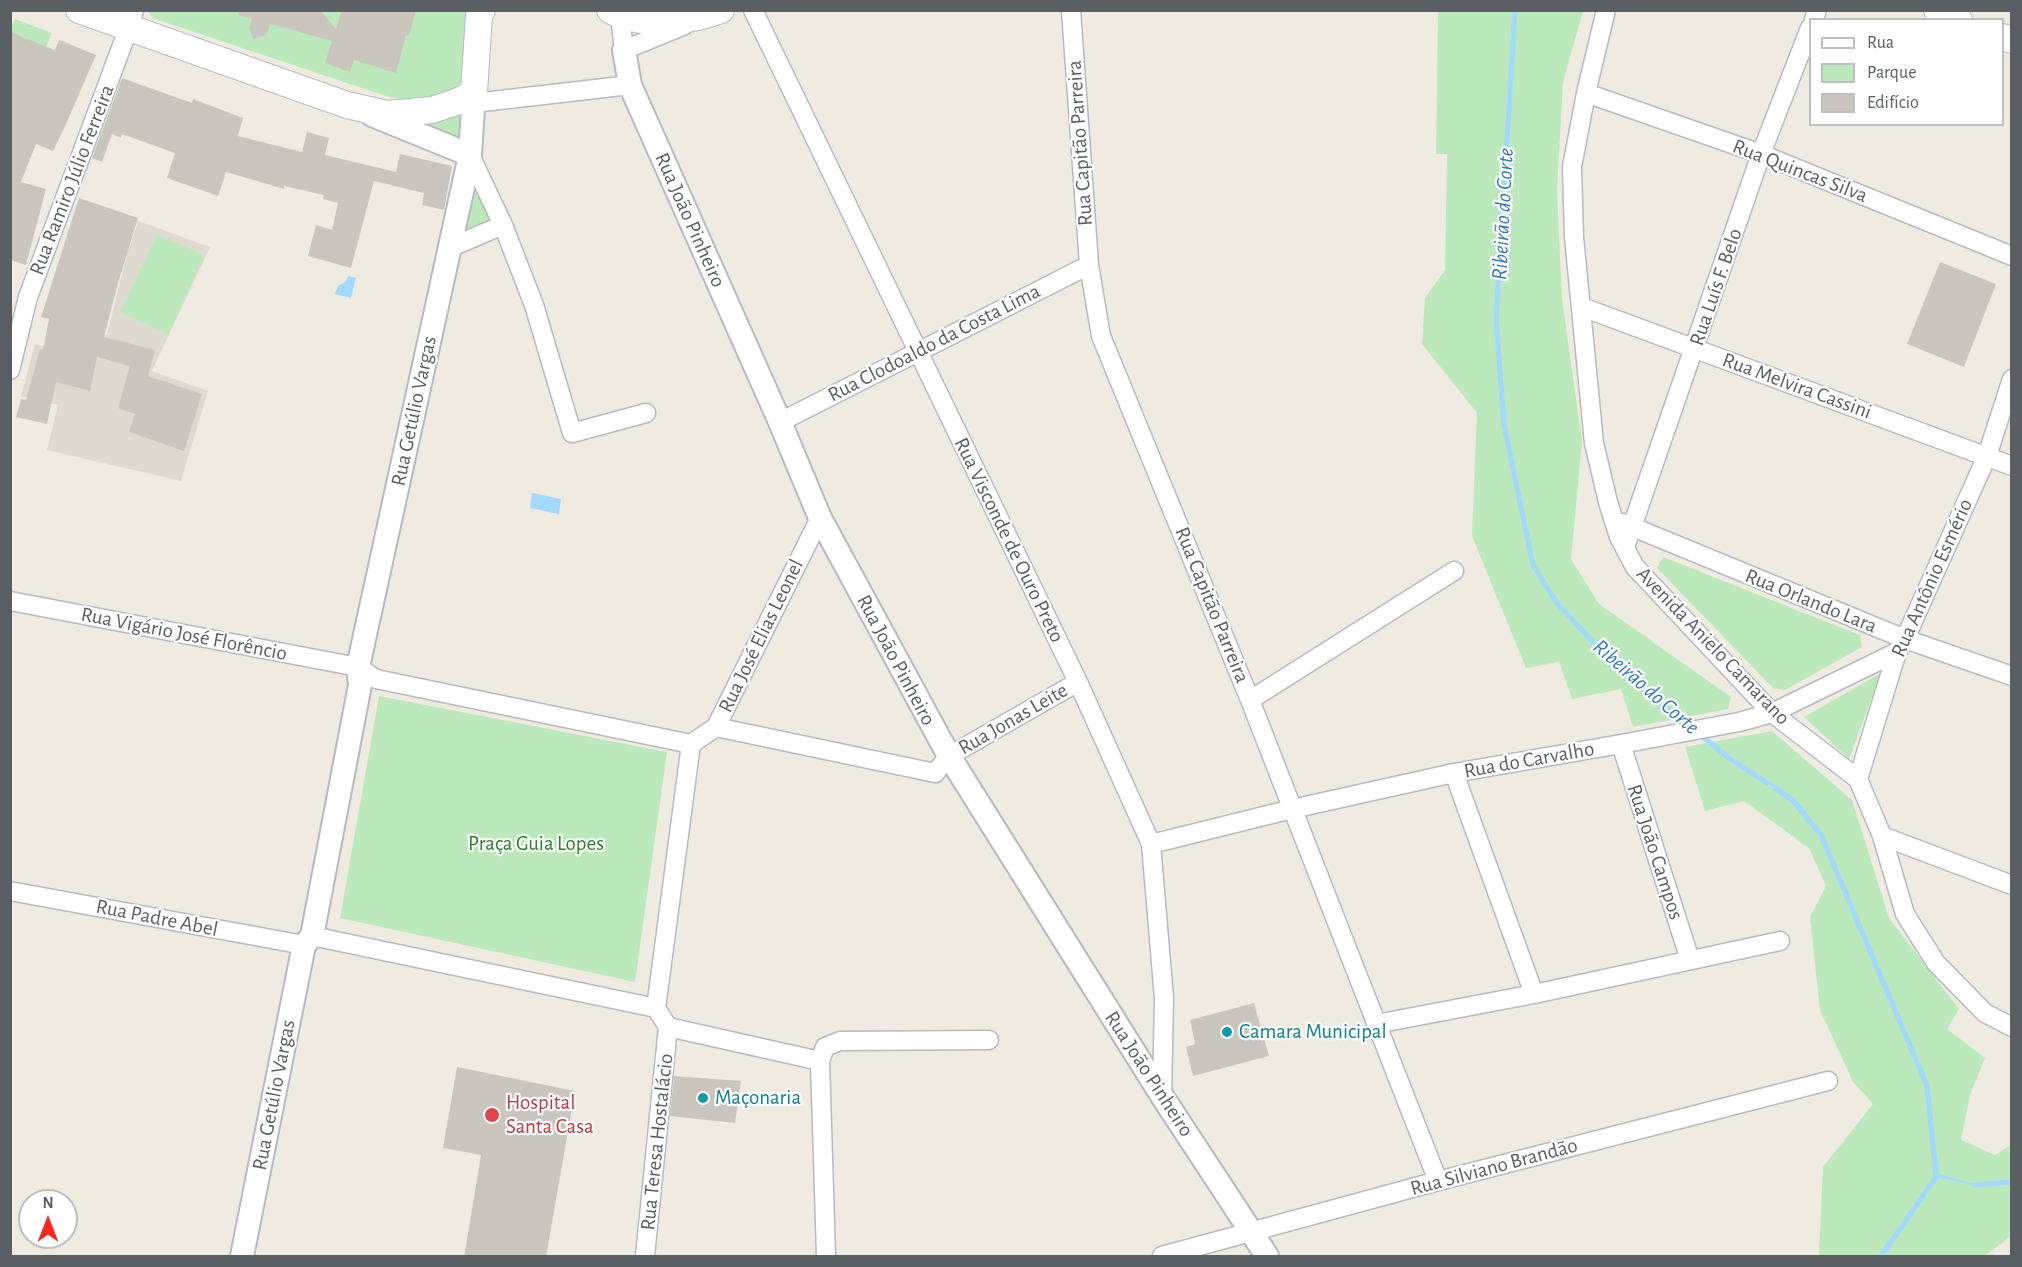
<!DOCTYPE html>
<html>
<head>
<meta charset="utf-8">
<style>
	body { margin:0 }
	#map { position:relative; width:2022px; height:1267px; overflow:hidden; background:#efebe1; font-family:"Alegreya Sans",sans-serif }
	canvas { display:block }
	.frame { position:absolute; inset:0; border:12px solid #5a5f64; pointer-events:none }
	.legend { position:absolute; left:1809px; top:18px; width:195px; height:108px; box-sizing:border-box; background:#fff; border:2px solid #bdbfc1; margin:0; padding:8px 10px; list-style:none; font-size:18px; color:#5a5f64 }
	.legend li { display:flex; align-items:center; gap:12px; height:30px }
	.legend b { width:30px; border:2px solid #bdbfc1 }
	.north { position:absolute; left:18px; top:1189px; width:60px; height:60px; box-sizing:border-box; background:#fff; border:2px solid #bdbfc1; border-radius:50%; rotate:0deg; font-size:16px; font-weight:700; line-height:24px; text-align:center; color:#5a5f64 }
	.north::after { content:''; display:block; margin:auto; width:21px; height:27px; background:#fc251a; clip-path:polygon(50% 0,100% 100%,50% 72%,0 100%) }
</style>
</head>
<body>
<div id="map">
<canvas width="2022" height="1267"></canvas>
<div class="frame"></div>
<ul class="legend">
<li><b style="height:8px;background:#fff"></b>Rua</li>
<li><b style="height:16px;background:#bce9bb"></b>Parque</li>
<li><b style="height:16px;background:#cac6be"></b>Edifício</li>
</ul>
<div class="north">N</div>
</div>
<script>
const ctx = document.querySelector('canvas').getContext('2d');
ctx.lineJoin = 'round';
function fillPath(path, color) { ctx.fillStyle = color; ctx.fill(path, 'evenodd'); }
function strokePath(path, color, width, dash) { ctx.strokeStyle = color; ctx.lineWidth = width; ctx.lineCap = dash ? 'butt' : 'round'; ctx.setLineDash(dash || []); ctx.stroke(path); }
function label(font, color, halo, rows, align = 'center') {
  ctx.font = font + ' "Alegreya Sans",sans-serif'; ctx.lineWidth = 4.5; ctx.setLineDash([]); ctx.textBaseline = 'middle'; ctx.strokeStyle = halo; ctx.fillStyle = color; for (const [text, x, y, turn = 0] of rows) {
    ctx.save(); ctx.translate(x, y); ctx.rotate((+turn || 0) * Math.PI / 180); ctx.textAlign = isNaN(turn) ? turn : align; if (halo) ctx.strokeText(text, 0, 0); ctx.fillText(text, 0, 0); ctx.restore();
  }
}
const education = new Path2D(`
	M138,221L210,247L152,371L208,391L181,481L47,450L58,405L21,396L35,344L81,356L88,331L107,335L127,254L67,234L69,228L130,247Z`);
const green = new Path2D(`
	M148,11H464L467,14C467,30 470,56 466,71C457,103 415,103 389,97L152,18Z
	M1438,11H1583L1563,82L1557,191L1562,299L1582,441L1571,559L1599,604L1731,697L1728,709L1633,727L1621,689L1572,699L1559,662L1526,668L1472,536L1477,413L1422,344L1425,298L1445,270L1447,154H1436Z
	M15,19L52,33L11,126L10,30Z
	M463,105L460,138H450L418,121Z
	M478,185L495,224L460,236L469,188Z
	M157,235L204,255L168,334L120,312Z
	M1663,557L1860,635L1862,647L1785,690L1773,688L1657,568Z
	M1881,673L1849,759L1804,717Z
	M379,696L667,752L635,982L340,918Z
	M1772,731L1852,800L1889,918L1959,1009L1947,1029L1985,1058L1970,1095L1961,1140L1995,1155L2011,1145V1236L1985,1256H1819L1823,1167L1873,1104L1853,1082L1820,1010L1810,917L1826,886L1809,848L1744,801L1705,811L1685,747Z`);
const water = new Path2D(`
	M1515,10L1497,320L1505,425L1533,564L1559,602L1620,669L1732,757L1795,798L1823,834L1929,1085L1939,1174L1977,1185L2011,1182L1977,1186L1936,1177L1882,1256L1936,1177L1927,1086L1821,835L1792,800L1730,759L1619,670L1557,603L1533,565L1504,425L1496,320Z
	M348,276L356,278L351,298L335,294L338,286L345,282Z
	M532,493L561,499L559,514L530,508Z`);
const stream = new Path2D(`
	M1515,10L1496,320L1504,425L1533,565L1557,603L1619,670L1680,719
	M1699,734L1730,759L1767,783
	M1775,788L1792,800L1821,835L1927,1086L1936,1177L1881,1256
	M1974,1185L2012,1182`);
const building = new Path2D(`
	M239,10H320L336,29L342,10H416L409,36L406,35L396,73L354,60L350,72L325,63L332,41L270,24L267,34L254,39L249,29L252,19L238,15Z
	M10,32L55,50L59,40L96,55L66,124L53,151L36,144L21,182L46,189L26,265L10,260Z
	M122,78L192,103L193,99L243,118L238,136L302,152L307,132L329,138L325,155L396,172L400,154L452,166L444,210L422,205L424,193L374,181L351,268L308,256L316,225L332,230L338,203L323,199L324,195L284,186V189L226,172L218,196L167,178L175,153L122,134L121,138L112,134L102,162L92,158Z
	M79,198L138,218L118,283L104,337L155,350L148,376L202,394L184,451L129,432L135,414L118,408L130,366L97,357L90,391L56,382L47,424L16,417L21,399L26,400L40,349L43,350L49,319L41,317Z
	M1940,262L1996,284L1964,367L1907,344Z
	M1254,1003L1269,1056L1193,1076L1186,1047L1195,1044L1190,1020Z
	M457,1067L575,1091L546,1257H464L481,1155L443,1148Z
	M674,1076L741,1081L735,1123L670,1116Z`);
const minor = new Path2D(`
	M753,10L1078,682L1151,844L1164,998L1162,1096
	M1071,10L1089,265L1101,336L1250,700L1438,1181
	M1606,10L1586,93L1572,167L1574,237L1594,443L1608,502L1619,537L1635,567L1772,713L1858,779L1882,836L1905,914L1936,963L1985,1013L2012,1027
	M620,16L624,50L685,25
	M1814,20L1817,10
	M1586,93L1761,154L2012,256
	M474,103L630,85
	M470,155L503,225L534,305L572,433L646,413
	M449,248L503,225
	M1582,307L2012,466
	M10,370L28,297L129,27L134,10
	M780,422L1089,265
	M1623,523L1905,639L2012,676
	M1625,547L1761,154L1810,28
	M10,601L358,667L376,679L691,744
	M1250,700L1454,571
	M716,727L935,773L949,756L1078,682
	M691,744L716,727L820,518
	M1621,744L1690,960
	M1454,773L1534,994
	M1858,779L1897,652L1905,639L1987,456L2012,379
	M1882,836L2012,885
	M1151,844L1292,809L1454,773L1621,744L1739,722L1772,713L1897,652
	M10,891L304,945
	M312,936L656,1008
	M1376,1024L1534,994L1780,941
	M668,1027L656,1008L691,744
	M668,1027L820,1061
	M645,1256L668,1027
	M826,1256L820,1061L825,1047L840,1041L989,1040
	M1162,1256L1438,1181L1828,1081`);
const tertiary = new Path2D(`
	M624,50L630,85L780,422L820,518L949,756L1162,1096L1267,1256
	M372,115L470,155
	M242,1256L304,945L312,936L360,685L358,667L470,155L474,93`);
const secondary = new Path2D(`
	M79,10L347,105L387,114L432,110L459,101L474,93L479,15L482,10
	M610,10C639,27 691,22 721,10
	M1937,10L1959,20
	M2002,37L2012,40`);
const markers = [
	[1227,1032,6,"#0f9aa8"],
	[703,1098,6,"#0f9aa8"],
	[492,1115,8,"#e0444e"]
];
const streetNames = [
	["Rua Capitão Parreira",1080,143,-94],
	["Rua Quincas Silva",1800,171,21],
	["Rua Ramiro Júlio Ferreira",72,180,-69],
	["Rua João Pinheiro",690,220,66],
	["Rua Luís F. Belo",1716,287,-71],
	["Rua Clodoaldo da Costa Lima",934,343,-27],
	["Rua Melvira Cassini",1797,386,20],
	["Rua Getúlio Vargas",414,411,-78],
	["Rua Visconde de Ouro Preto",1009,540,64],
	["Rua Antônio Esmério",1932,578,-66],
	["Rua Orlando Lara",1811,601,22],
	["Rua Capitão Parreira",1212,605,68],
	["Rua Vigário José Florêncio",184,634,11],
	["Rua José Elias Leonel",761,636,-64],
	["Avenida Anielo Camarano",1713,646,46],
	["Rua João Pinheiro",896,660,62],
	["Rua Jonas Leite",1013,719,-30],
	["Rua do Carvalho",1529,760,-10],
	["Rua João Campos",1655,852,72],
	["Rua Padre Abel",157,918,11],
	["Rua João Pinheiro",1149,1074,57],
	["Rua Getúlio Vargas",274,1095,-79],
	["Rua Teresa Hostalácio",657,1142,-84],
	["Rua Silviano Brandão",1494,1167,-15]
];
const parkNames = [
	["Praça Guia Lopes",536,844]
];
const cultureNames = [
	["Camara Municipal",1239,1032],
	["Maçonaria",715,1098]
];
const healthNames = [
	["Hospital",506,1103],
	["Santa Casa",506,1127]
];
const waterNames = [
	["Ribeirão do Corte",1503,214,-87],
	["Ribeirão do Corte",1646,687,41]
];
fillPath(education, '#dedad0');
fillPath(green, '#bce9bb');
fillPath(water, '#a1d9ff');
strokePath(stream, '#a1d9ff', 5);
fillPath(building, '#cac6be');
strokePath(minor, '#b7babf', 21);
strokePath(tertiary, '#b7babf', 26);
strokePath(secondary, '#b7bcc2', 28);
strokePath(minor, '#fff', 18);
strokePath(tertiary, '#fff', 22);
strokePath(secondary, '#fff', 26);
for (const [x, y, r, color] of markers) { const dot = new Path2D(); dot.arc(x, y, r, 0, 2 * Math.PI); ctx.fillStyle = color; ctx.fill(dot); strokePath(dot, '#fff', 2); }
label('21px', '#5a5f64', '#fff', streetNames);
label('21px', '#2a832c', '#fff', parkNames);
label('21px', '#0d838f', '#fff', cultureNames, 'left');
label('21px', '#be3a42', '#fff', healthNames, 'left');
label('italic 22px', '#3279bc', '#fff', waterNames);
</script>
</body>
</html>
